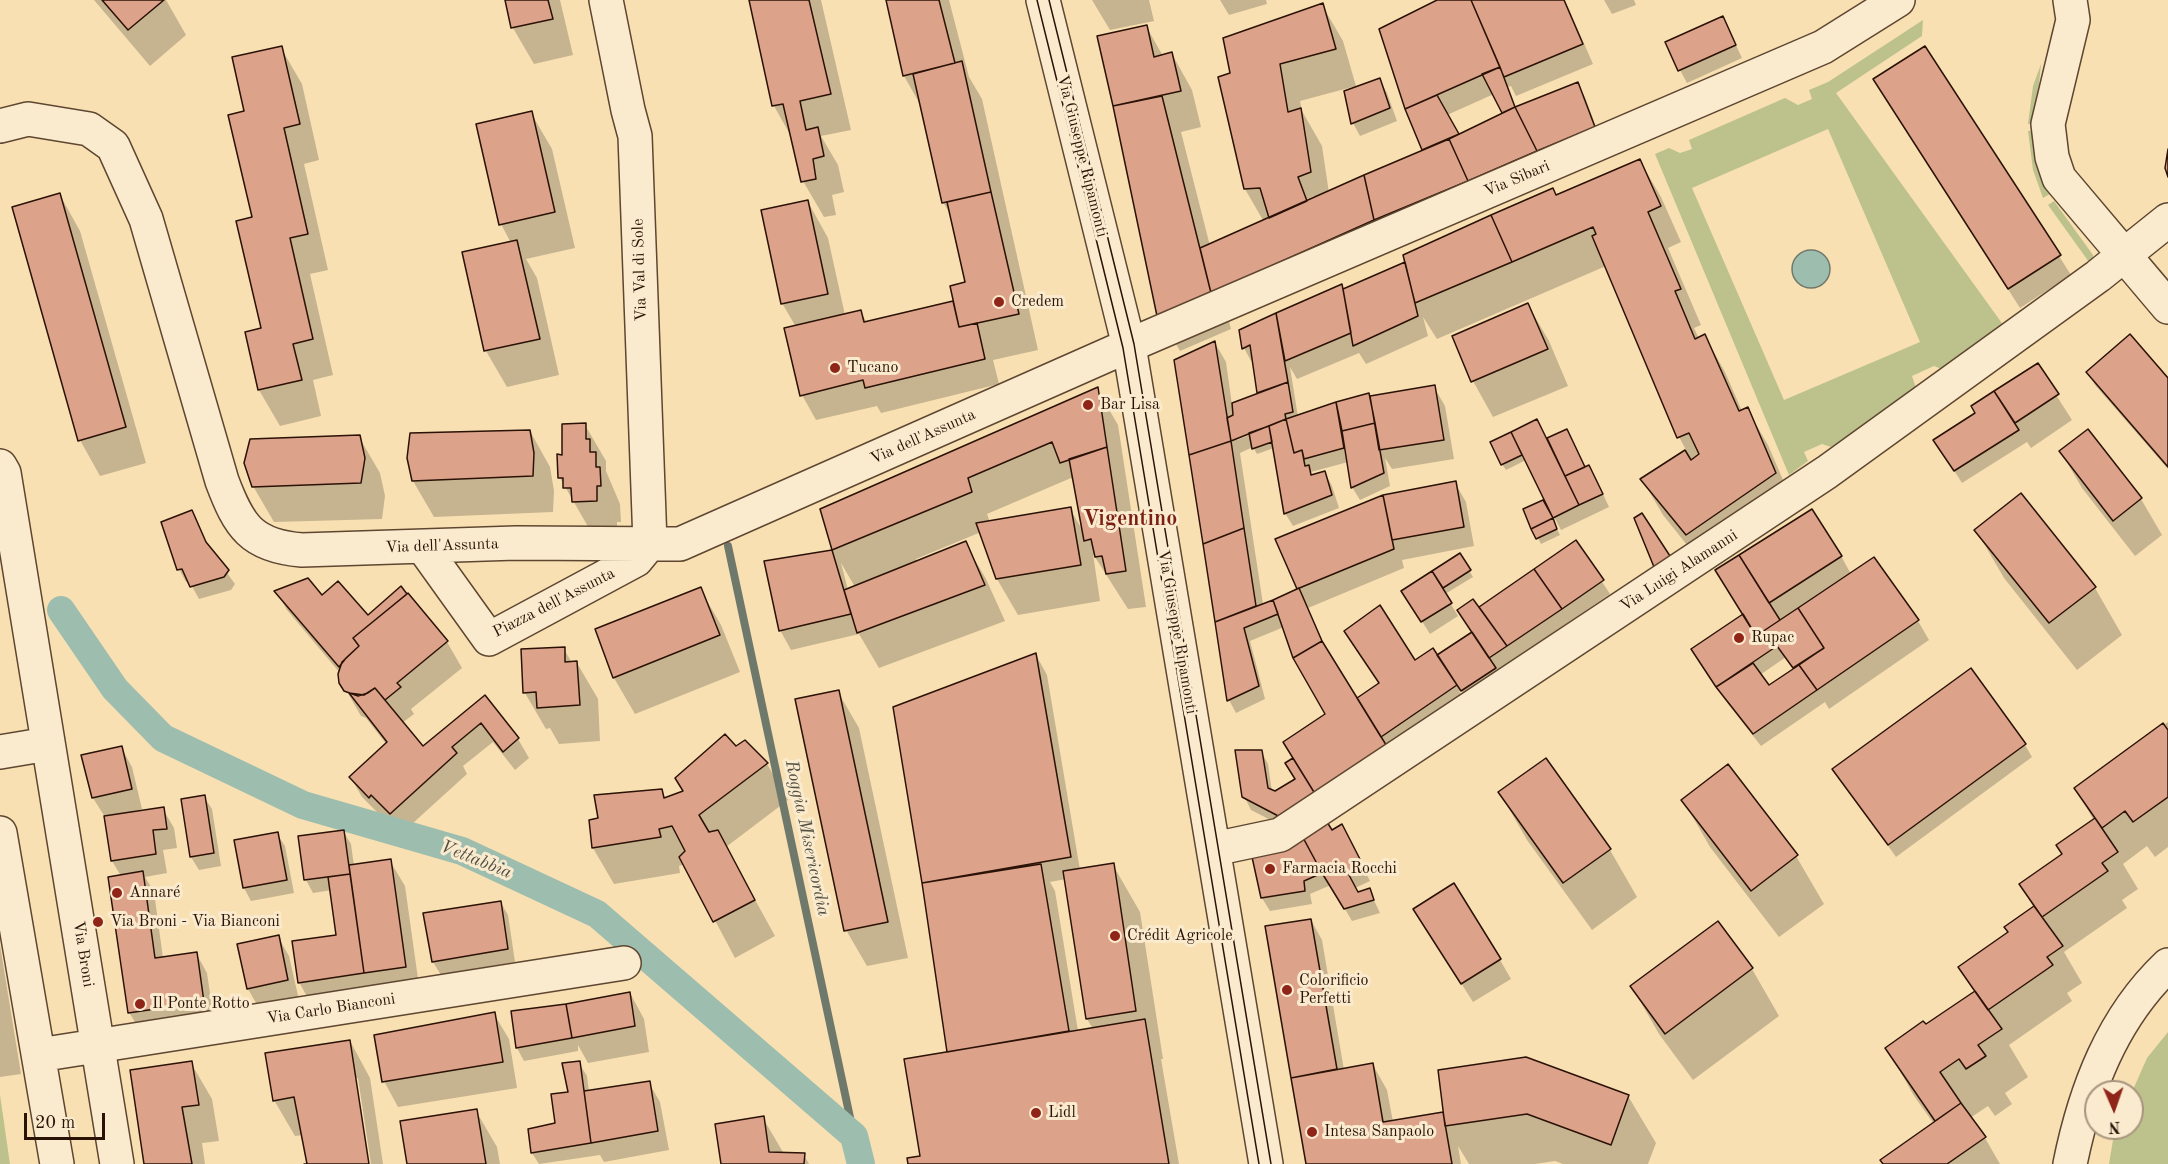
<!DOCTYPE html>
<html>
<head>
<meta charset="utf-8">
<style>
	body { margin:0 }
	#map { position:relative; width:2168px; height:1164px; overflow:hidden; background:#f8e0b3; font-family:"Old Standard TT",serif }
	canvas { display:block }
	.north { position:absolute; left:2084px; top:1080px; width:60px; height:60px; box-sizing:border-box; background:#faebce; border:2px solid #a7947e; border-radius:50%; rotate:178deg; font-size:16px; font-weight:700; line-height:24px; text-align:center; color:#2a1206 }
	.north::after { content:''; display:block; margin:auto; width:21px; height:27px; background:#8f2418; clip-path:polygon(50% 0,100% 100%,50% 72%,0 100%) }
	.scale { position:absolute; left:24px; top:1113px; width:81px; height:27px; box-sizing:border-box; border:3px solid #2a1206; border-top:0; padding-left:8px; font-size:18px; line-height:21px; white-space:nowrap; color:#2a1206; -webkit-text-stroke:4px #faebce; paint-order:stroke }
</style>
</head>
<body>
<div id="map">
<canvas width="2168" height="1164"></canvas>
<div class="north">N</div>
<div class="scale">20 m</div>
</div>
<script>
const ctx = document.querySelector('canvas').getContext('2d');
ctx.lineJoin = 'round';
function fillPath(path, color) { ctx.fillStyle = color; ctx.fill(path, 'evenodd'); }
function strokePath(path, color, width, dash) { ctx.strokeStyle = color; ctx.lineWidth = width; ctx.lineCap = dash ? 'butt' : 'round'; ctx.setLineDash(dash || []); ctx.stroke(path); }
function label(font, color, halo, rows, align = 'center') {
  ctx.font = font + ' "Old Standard TT",serif'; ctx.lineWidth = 6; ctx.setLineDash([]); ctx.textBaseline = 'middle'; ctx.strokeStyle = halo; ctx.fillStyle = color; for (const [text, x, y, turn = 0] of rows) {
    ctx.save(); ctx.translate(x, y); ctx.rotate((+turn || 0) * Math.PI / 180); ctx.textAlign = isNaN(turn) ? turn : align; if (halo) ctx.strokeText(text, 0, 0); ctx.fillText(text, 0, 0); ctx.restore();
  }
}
const green = new Path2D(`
	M1923,20L1922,36L1836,93L2004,326L1944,370L1934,366L1912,376L1916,388L1831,447L1822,444L1804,452L1808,461L1789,475L1655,154L1669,148L1680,153L1692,149L1689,140L1785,98L1798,105L1812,99L1809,90L1828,82ZM1828,129L1920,342L1784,400L1692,188Z
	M2041,64L2035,124H2028L2033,86Z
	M2028,131H2035L2046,187L2050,194L2043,198L2033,170Z
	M2054,201L2093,255V259L2089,262L2048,205Z
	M2168,1032V1164H2109L2115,1128H2132V1092L2147,1058Z
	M0,1095L10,1164H0Z`);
const water = new Path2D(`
	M1792 269a19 19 0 1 1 38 0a19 19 0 1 1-38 0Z`);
const shadow = new Path2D(`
	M94,0H166L186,35L150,66Z
	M506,0H560L573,55L534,64L513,28Z
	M750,0H821L851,130L821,136L838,165L844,192L832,195L836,215L824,217L803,181L792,138L774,106Z
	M887,0H949L969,77L982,99L1038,350L993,360L999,384L881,413L877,406L816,420L802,395L796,327L782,303L808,202L828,238L845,315L860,311L867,323L952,302L956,309L967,283L953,219L943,202L921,106L904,76Z
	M1092,0H1149L1154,21L1110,30Z
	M1220,0H1266L1267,4L1229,15Z
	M1438,0H1565L1593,64L1516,96L1511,86L1507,87L1515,109L1578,84L1585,97L1601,140L1226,310L1231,329L1180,351L1159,315L1099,37L1146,26L1163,56L1172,54L1192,90L1201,127L1181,132L1210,246L1264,222L1245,189L1231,74L1322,5L1343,41L1356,86L1300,101L1302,111L1322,146L1329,193L1424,151L1406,109L1380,29ZM1494,94L1504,114L1459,136L1447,115ZM1314,196L1315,199L1274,214Z
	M1604,0H1634L1636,5L1612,14Z
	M1723,18L1742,58L1687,83L1680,70Z
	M281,48L302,84L319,160L304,164L328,270L310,274L333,375L313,380L321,416L280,426L259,390L262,330L246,112Z
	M1380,80L1387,93L1397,121L1360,136L1353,123L1346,92Z
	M1875,80L2059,256L2071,275L2020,308Z
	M531,113L552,149L575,248L526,259L537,278L559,375L507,387L486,351L463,253L511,243L501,224Z
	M1640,161L1661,197L1681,242L1668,248L1701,325L1694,328L1699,339L1705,336L1725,372L1742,411L1747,409L1768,445L1796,510L1707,570L1663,515L1642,479L1686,450L1679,437L1606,266L1437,339L1423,317L1428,336L1366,364L1359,353L1297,379L1290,367L1298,417L1369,395L1370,397L1434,387L1445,406L1454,459L1392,469L1385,458L1390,486L1360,500L1352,487L1348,462L1311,472L1313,476L1325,473L1332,486L1339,508L1293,526L1285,513L1274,448L1257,454L1253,447L1240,453L1263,604L1299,590L1277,539L1455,483L1466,502L1474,546L1402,560L1404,568L1308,608L1328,653L1356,700L1380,685L1346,631L1415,663L1442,665L1473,633L1479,609L1576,542L1610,594L1496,671L1502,681L1470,703L1461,690L1459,691L1467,705L1292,831L1251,810L1244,796L1261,751L1268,764L1272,792H1275L1297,780L1295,759L1327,715L1284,627L1250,641L1265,699L1236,713L1229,700L1176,361L1215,343L1226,362L1232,405L1259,394L1253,359L1251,361L1244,348L1241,331L1341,285L1344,290ZM1251,431L1252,434L1237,440V437Z
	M60,195L80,231L146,463L100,476L80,440Z
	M1528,305L1549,341L1568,386L1493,417L1473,381Z
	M2037,365L2072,420L2031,448L2027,442L1962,483L1943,453L1977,414L1973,406Z
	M2088,372L2168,381V469L2095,385Z
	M1097,389L1118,425L1146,607L1128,609L1093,554L1100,601L1018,615L997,579L981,532L916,559L917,562L965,543L986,579L1005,621L879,668L859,634L791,650L780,630L766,563L833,551L822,509ZM1071,478L1076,486L1083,531L1070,509L990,522L987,514ZM841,563L855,587L848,590Z
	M1537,421L1547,439L1567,431L1586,468L1596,479L1609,507L1561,530L1553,515L1550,516L1560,535L1541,544L1538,538L1547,508L1549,507L1526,460L1506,470L1502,464L1513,439Z
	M585,425L606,461V471L620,504L621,522H617V536L594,537L560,478L564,456Z
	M530,431L550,467L554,491L553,512L434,517L413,481Z
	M2088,431L2141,499L2162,535L2135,556L2082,488L2061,452Z
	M359,437L380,473L385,496L382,519L274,522L253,486Z
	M192,512L209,548L235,584L231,590L199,599L189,581L186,582L179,569Z
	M1976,530L2095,588L2122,635L2077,670L2004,578Z
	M1460,555L1473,577L1445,594L1458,616L1430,634L1403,591Z
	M1841,556L1851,574L1873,559L1918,621L1929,640L1829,709L1825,702L1761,746L1725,700L1693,650ZM1786,657L1794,669L1768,687L1760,675Z
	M700,589L721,625L740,672L635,714L614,678Z
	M276,591L322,597L367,617L408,595L447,642L462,668L411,709L414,714L402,723L423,748L485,697L518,739L529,758L515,770L493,742L463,766L467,774L402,833L383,814L381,816L362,797L351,778L387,745L366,718L361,716L346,690L340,673L287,610Z
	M564,649L572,663H577L598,699L600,741L559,744L550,728L546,729L525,693Z
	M1036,655L1047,675L1080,870L1113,865L1140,912L1163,1059H1161L1179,1164H909L921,1157L949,1053L924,882ZM1066,879L1087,1019L1093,1029L1078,1031L1055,891L1050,882Z
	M838,692L859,728L908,958L867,966L846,930Z
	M2168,722V847L2155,857L2147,846L2123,864L2138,889L2122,900L2127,908L2064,952L2082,983L2067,993L2072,1001L2009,1045L2028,1077L2005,1093L2012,1104L1995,1116L1988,1106L1970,1118L1985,1138L2000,1164H1884L1934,1124L1914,1096L1887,1048L1925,1026L1975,992L1960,967L2010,933L2034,908L2021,884L2063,855L2094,821L2076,789L2168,729L2165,724Z
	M744,742L767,764L788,800L726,847L775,936L735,958L685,864L679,866L680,873L614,884L593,848L591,821L600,819L661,790L666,799L685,792Z
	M2025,745L2032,757L1896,857L1834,770Z
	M121,747L132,767L142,809L134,811L135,813L163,809L174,828L177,848L163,850L167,873L145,877L154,892L163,958L196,953L207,973L214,1021L140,1031L129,1012L121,876L112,861L105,817L93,798L83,756Z
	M1500,793L1610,850L1637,897L1592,930L1527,840Z
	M204,797L212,809L221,866L199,870L191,857L182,800Z
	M1683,800L1796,856L1824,904L1779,937L1710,847Z
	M1324,819L1331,832L1349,839L1370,881L1355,888L1358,894L1369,890L1380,913L1352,921L1331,885L1310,894L1312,904L1270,911L1262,898L1254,858Z
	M343,831L351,844L354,866L390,861L405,886L420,993L310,1002L299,982L338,936L332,890L313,893L306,880L300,837Z
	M277,834L285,846L294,893L251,901L244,888L236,841Z
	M501,903L508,915L515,962L441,975L433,962L424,914Z
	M1311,920L1322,940L1344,1070L1373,1065L1387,1090L1393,1122L1442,1113L1446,1120L1628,1096L1656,1143L1648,1164H1563L1555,1161L1535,1164H1469L1458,1146L1461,1164H1308L1267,928Z
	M1427,929L1500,960L1511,979L1473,1002Z
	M278,937L289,956L299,1000L259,1008L248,989L239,945Z
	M0,945L21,1074L0,1077Z
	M1752,969L1779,1016L1693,1080L1659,1034L1632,987Z
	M630,993L644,1019L649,1052L588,1063L578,1045V1051L524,1061L517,1048L513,1012Z
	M494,1014L509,1039L517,1088L398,1107L384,1081Z
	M350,1041L370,1078L383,1164H371L358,1078H355L368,1164H309L303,1135L295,1136L274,1100Z
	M191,1063L212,1099L219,1141L202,1143L205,1164H146Z
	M579,1063L587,1076L589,1092L649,1083L660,1102L669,1150L604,1162L600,1155L539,1164L532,1153L556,1124L570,1093Z
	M476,1111L497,1147L500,1164H409Z
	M763,1118L784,1154L804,1155L809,1164H723Z`);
const stream = new Path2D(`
	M728,546L854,1136`);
const canal = new Path2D(`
	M61,610L115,689L163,738L303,805L462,851L597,914L854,1136L861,1164`);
const building = new Path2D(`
	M102,0H164L128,30Z
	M505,0H548L553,19L511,28Z
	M749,0H809L831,94L800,101L806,130L818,127L824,156L813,159L816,179L801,182L783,104L772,106Z
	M886,0H939L955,63L903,76Z
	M1471,0L1500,67L1405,109L1379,29L1437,0Z
	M1471,0H1564L1583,44L1504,77Z
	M1323,3L1336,49L1280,64L1288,112L1301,108L1311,172L1298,177L1307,201L1269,218L1260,188L1244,189L1218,77L1230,73L1223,38Z
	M1723,16L1736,45L1678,71L1665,42Z
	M1147,25L1154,57L1172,52L1181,91L1113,106L1097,36Z
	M282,46L300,124L284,128L308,234L290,238L313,339L293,344L302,380L258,390L245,332L261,328L236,221L252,217L228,115L244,111L232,57Z
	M1925,46L2061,255L2008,289L1873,79Z
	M962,61L991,192L942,203L913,74Z
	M1500,67L1515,107L1502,113L1482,74Z
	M1380,78L1390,108L1351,124L1344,91Z
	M1578,82L1595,127L1537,151L1515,107Z
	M1437,95L1459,134L1422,150L1405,109Z
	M1162,96L1211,293L1157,316L1113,106Z
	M1515,107L1537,151L1468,181L1449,139Z
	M532,111L555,212L499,225L476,124Z
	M1449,139L1468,181L1374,220L1364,175Z
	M2168,149V177L2165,168Z
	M1640,159L1661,206L1648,212L1681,289L1675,291L1695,339L1705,334L1739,411L1748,407L1776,473L1686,535L1640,479L1685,450L1691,460L1699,454L1689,433L1677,438L1592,236L1596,234L1593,227L1512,262L1491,215L1553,188L1556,195Z
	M1364,175L1374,220L1211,293L1200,248Z
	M991,192L1019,314L959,327L950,286L965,282L947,202Z
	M60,193L126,427L78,441L12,207Z
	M808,200L828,294L781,304L761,210Z
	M1491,215L1512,262L1415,303L1403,255Z
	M517,240L540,339L484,351L462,252Z
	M1405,262L1418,316L1353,346L1343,289Z
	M1342,284L1351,333L1285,361L1276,313Z
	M953,301L959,327L977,323L985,359L865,388L863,380L800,396L784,328L861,310L864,322Z
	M1528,303L1548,349L1471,382L1452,336Z
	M1276,313L1288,382L1257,393L1250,345L1242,349L1239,330Z
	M2130,334L2168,378V467L2086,372Z
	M1215,341L1231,441L1189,455L1174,360Z
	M2038,363L2059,394L2015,423L1994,391Z
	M1288,382L1293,412L1285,414L1286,419L1231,441L1227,418L1233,415L1232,403Z
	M1435,385L1444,440L1379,450L1370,396Z
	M1098,387L1107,447L1060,463L1052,442L968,478L972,492L832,550L820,509Z
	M1994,391L2019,430L1954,471L1933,440L1975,413L1971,406Z
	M1369,393L1375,423L1342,431L1336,402Z
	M1336,402L1344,448L1304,459L1302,450L1294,453L1286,419Z
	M1286,419L1294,453L1302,450L1305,466L1309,465L1311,475L1325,471L1332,495L1284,514L1269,426Z
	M1537,419L1579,505L1553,518L1511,432Z
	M586,423V439H590V452H596V467H600L601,486H597V501L572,502L571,488H563V478H558L557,454L562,455V424Z
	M1375,423L1384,473L1351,488L1342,431Z
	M1269,426L1272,442L1252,449L1249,433Z
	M1567,429L1585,467L1565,476L1547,438Z
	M2088,429L2142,498L2113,521L2059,451Z
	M530,430L534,453L533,476L412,481L407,458L410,433Z
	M1511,432L1522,455L1501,465L1490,442Z
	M360,435L365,458L361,483L252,487L244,463L250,439Z
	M1231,441L1244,528L1203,544L1189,455Z
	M1107,447L1126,571L1106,574L1102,556L1095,557L1091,539L1084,541L1069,459Z
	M1589,465L1603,494L1579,505L1565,476Z
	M1456,481L1464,527L1392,540L1383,495Z
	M2021,493L2096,587L2049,623L1974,530Z
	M1383,495L1394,549L1297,589L1275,539Z
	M1543,500L1553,518L1531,529L1523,509Z
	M1071,507L1081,565L996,579L976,523Z
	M1812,509L1842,556L1769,603L1739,555Z
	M192,510L206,542L229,570L224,577L190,587L182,569L177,570L161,522Z
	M1642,513L1670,556L1654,567L1634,518Z
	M1553,518L1557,529L1536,539L1531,529Z
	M1244,528L1256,606L1215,622L1203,544Z
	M1576,540L1604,580L1562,609L1534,569Z
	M966,541L985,585L857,633L844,590Z
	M832,550L851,614L779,631L764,561Z
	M1460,553L1471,570L1443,588L1432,571Z
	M1739,555L1780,620L1756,636L1715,570Z
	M1874,557L1919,620L1817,690L1799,665L1824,648L1798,608Z
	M1534,569L1562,609L1507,646L1479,607Z
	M1432,571L1452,603L1421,622L1401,591Z
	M308,578L322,595L338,581L368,615L401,586L407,594L353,638L359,646L346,658L339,667L274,591Z
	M701,587L720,635L613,678L595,629Z
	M1299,588L1322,641L1293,658L1273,600Z
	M408,593L448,641L397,683L401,687L385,700L375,688L368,693L358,696L344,691L339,683L338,674L342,662L359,646L353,638Z
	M1473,599L1507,646L1489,658L1457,610Z
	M1273,600L1278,614L1244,628L1259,686L1227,701L1215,622Z
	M1380,605L1415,660L1433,648L1457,685L1381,737L1357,698L1379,683L1344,631Z
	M1798,608L1824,648L1793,668L1777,646L1716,687L1691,649L1743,614L1756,636Z
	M1472,632L1496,668L1461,691L1437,655Z
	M1322,641L1388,748L1317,797L1283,742L1325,714L1293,658Z
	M565,647V662L577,661L580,705L537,708L536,692L523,693L521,649Z
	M1036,653L1071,857L922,883L893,707Z
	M1753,663L1769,685L1799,665L1817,690L1753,734L1716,687Z
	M1971,668L2026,744L1888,845L1832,769Z
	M375,688L423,746L485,695L519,738L503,752L481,723L452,747L457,753L390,814L371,795L369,798L349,777L387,742L349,693L364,695Z
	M839,690L888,922L844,931L795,699Z
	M2163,723L2168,730V797L2133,822L2125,811L2102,828L2074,788Z
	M725,734L736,746L745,740L768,763L699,815L709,832L718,830L755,900L713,922L679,857L685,851L672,826L659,829L661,837L592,848L589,820L598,818L594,795L662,789L664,798L683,791L675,778Z
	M122,746L132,789L92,798L81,755Z
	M1235,750H1262L1268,788L1275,791L1295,779L1285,763L1293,758L1317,797L1284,819L1242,797Z
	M1546,758L1611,849L1563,883L1498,792Z
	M1728,764L1798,855L1751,891L1681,800Z
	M205,795L214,853L190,857L181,799Z
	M164,807L167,829L153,830L156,854L111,861L104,816Z
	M1324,817L1332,830L1342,824L1364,867L1349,875L1358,892L1370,888L1374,900L1344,909L1322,873L1300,832Z
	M2095,818L2118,852L2102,863L2108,871L2042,917L2019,884L2062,854L2056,845Z
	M344,830L350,874L304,880L298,836Z
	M278,832L287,880L243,888L234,840Z
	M1301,834L1322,873L1304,881L1305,891L1261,898L1252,857Z
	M391,859L406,967L364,973L349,865Z
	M1114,863L1136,1011L1086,1019L1063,871Z
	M1041,864L1069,1031L947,1052L922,883Z
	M143,871L155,958L197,952L204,1002L128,1013L108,877Z
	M350,874L364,973L298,983L292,941L336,935L328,877Z
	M1454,883L1501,959L1461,984L1413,909Z
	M501,901L508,949L432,962L423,913Z
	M2034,906L2063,946L2047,957L2053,965L1988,1010L1958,967L2008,932L2004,927Z
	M1311,919L1337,1069L1291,1078L1265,926Z
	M1718,921L1753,968L1665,1034L1630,986Z
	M279,935L288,980L247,989L237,944Z
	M1975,991L2002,1029L1978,1045L1986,1056L1966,1069L1959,1059L1940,1072L1961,1103L1935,1121L1885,1048L1923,1021L1926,1024Z
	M630,992L635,1026L572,1038L566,1004Z
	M566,1004L572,1038L516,1048L511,1011Z
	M495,1012L503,1062L382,1082L374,1035Z
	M1145,1019L1169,1164H908L907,1158L920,1156L904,1059Z
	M350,1040L369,1164H304H307L294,1097L273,1101L265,1053Z
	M1526,1057L1629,1095L1611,1145L1527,1114L1445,1126L1438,1070Z
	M192,1061L199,1105L182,1107L192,1164H144L130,1070Z
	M580,1061L591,1143L531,1153L528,1129L555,1123L551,1094L568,1092L562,1063Z
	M1373,1063L1383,1122L1443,1112L1452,1164H1306L1291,1078Z
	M650,1081L658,1131L591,1143L584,1091Z
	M1961,1103L1986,1137L1947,1164H1883L1880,1160Z
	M477,1109L486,1164H407L400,1121Z
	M764,1116L769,1152L805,1153L804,1164H721L715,1124Z`);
const minor = new Path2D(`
	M606,0L628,110L635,136L650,543
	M1043,0L1129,346L1266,1164
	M2070,0L2073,20L2048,124L2052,157L2059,178L2168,307
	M0,126L28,119L89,129L113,146L146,219L222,481C239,526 251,546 302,550L516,543L680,544L1123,348L1823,47L1898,0
	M0,466L4,473L117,1164
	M423,547L489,639L636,560L650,543
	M0,752L48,744
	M0,833L57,1164
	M1214,849L1280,835L1827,472L2098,276L2168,220
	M39,1055L624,963
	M2070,1164C2085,1090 2112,1018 2168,965`);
const tram = new Path2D(`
	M1037,0L1123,348L1259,1164
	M1049,0L1134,344L1271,1164`);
const markers = [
	[999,302,6,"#8f2418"],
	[835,368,6,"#8f2418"],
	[1088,405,6,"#8f2418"],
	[1739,638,6,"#8f2418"],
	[1270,869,6,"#8f2418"],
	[117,893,6,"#8f2418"],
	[98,922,6,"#8f2418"],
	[1115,936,6,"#8f2418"],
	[1287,990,6,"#8f2418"],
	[140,1004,6,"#8f2418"],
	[1036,1113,6,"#8f2418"],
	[1312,1132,6,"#8f2418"]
];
const streetNames = [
	["Via Giuseppe Ripamonti",1082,156,76],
	["Via Sibari",1517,179,-23],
	["Via Val di Sole",640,270,-92],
	["Via dell'Assunta",923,437,-24],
	["Via dell'Assunta",442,546,-2],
	["Via Luigi Alamanni",1679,571,-33],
	["Piazza dell'Assunta",554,603,-27],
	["Via Giuseppe Ripamonti",1177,632,80],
	["Via Broni",83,954,81],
	["Via Carlo Bianconi",331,1009,-9]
];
const poiNames = [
	["Credem",1011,302],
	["Tucano",847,368],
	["Bar Lisa",1100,405],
	["Rupac",1751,638],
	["Farmacia Rocchi",1282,869],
	["Annaré",129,893],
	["Via Broni - Via Bianconi",110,922],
	["Crédit Agricole",1127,936],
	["Colorificio",1299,981],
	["Perfetti",1299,999],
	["Il Ponte Rotto",152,1004],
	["Lidl",1048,1113],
	["Intesa Sanpaolo",1324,1132]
];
const waterNames = [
	["Roggia Misericordia",807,838,78],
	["Vettabbia",476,860,22]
];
const districtNames = [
	["Vigentino",1130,519]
];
fillPath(green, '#bdc28c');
fillPath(water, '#9dbdae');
strokePath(water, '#6f796b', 1.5);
fillPath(shadow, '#0003');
strokePath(stream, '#6f796b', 8);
strokePath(canal, '#9dbdae', 28);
fillPath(building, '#dda28a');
strokePath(building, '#2a1206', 1.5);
strokePath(minor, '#5e4631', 36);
strokePath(minor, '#faebce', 33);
strokePath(tram, '#2a1206', 1.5);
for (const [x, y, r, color] of markers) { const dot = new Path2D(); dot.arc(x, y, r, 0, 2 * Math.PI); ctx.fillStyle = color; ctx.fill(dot); strokePath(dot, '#faebce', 2); }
label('16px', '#2a1206', '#faebce', streetNames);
label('16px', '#2a1206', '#faebce', poiNames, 'left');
label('italic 18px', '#524e41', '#faebce', waterNames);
label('bold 22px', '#7a1f14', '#faebce', districtNames);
</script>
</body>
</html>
